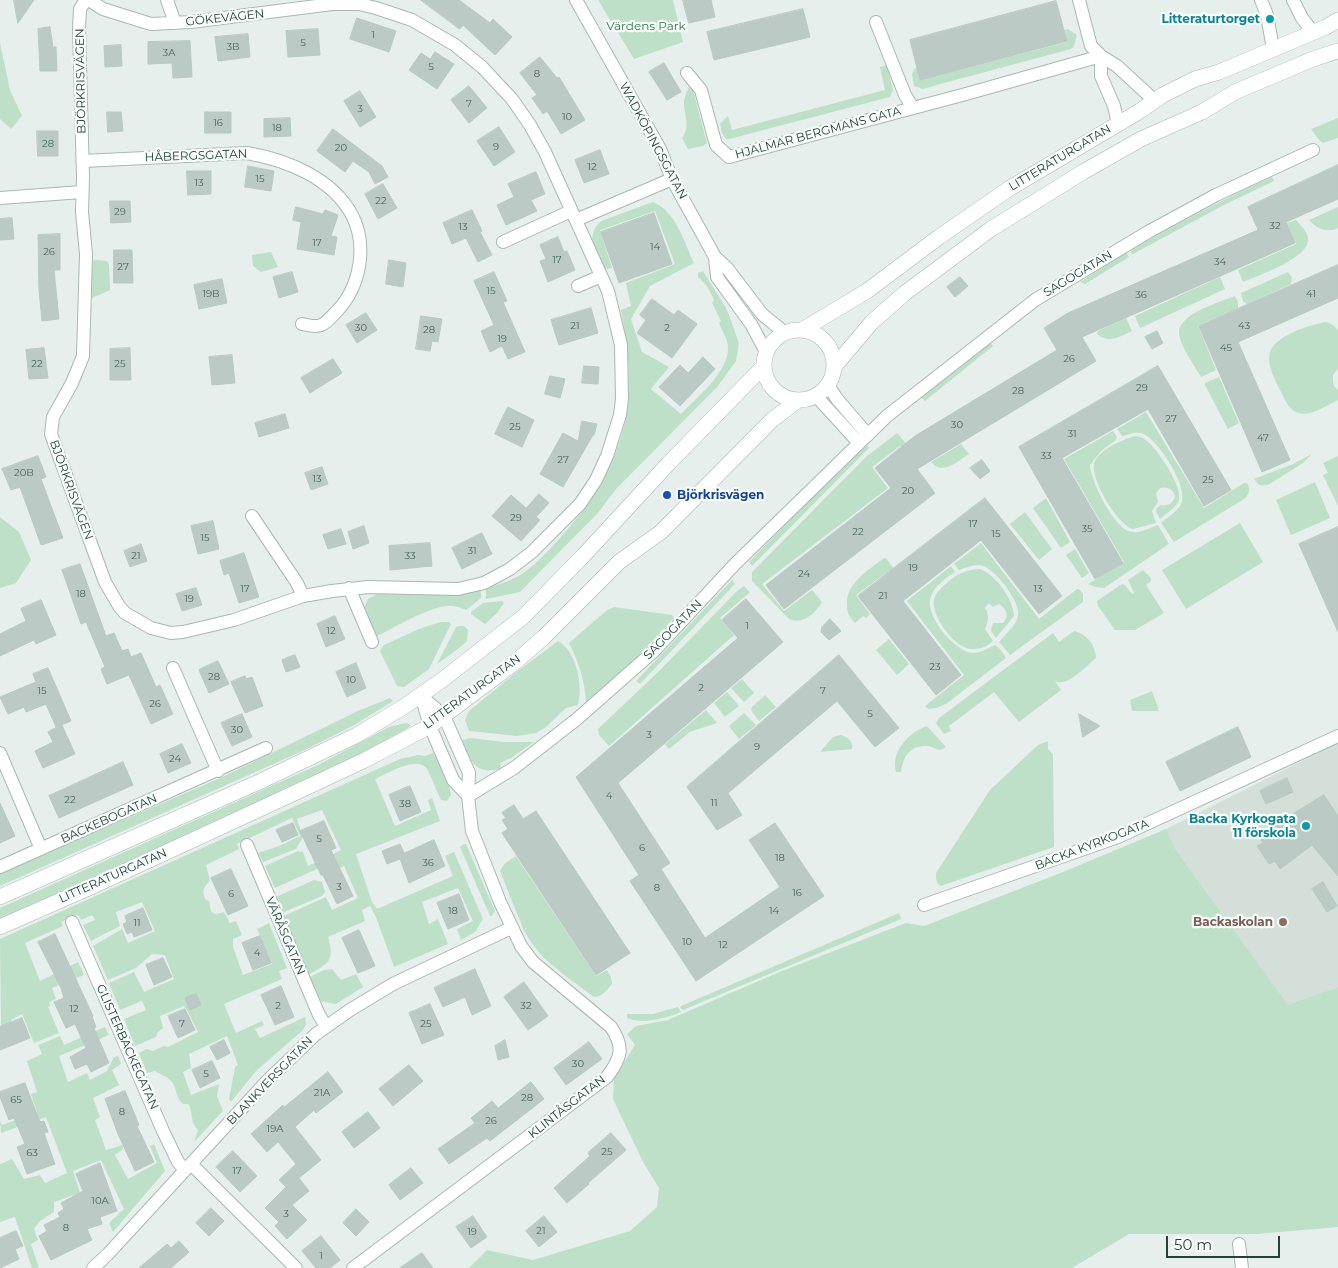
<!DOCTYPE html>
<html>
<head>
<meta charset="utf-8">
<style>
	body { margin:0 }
	#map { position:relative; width:1338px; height:1268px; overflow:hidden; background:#e6efeb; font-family:Montserrat,sans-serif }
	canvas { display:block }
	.scale { position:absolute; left:1166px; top:1236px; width:114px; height:22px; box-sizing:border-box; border:2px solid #24423a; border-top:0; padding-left:6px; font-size:15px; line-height:18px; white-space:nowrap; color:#24423a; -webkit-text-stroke:4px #f7fbf9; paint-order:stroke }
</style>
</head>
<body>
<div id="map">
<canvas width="1338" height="1268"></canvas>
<div class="scale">50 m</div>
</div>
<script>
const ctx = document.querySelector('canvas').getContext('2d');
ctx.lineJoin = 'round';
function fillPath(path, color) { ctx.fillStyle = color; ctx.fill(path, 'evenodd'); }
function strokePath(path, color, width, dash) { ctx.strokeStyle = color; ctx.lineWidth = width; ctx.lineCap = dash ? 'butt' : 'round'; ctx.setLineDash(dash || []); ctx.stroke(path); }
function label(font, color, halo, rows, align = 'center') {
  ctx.font = font + ' Montserrat,sans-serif'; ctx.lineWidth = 4.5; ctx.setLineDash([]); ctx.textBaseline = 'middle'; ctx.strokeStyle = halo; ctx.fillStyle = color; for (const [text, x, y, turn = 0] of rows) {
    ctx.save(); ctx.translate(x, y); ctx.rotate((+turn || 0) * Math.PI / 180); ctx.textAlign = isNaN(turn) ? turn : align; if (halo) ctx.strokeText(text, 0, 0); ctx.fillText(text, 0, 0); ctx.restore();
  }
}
const built = new Path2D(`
	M1338,743V987L1288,1006L1176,850L1166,829Z`);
const green = new Path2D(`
	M598,0H673L683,42L634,59Z
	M1068,29L1077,35L1074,46L1071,49L933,86L923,89L914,86L912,74L915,68H917L920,80L1067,42L1065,30Z
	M0,43L10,90L22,116L11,129L0,119Z
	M887,65L893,90L890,97L729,139H726L722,133L720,124L728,116L732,130L885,90L880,67Z
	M689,87L693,90L707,143L703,146L688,149L682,138C691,126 684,115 684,102C684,97 687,92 689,87Z
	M1338,118V138L1323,143L1319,140L1311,129Z
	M1272,177L1274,181L1224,205L1133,254L1131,253L1132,249C1178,224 1224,198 1272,177Z
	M653,202C676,211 684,242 694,263L650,286L631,319L642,352L669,367L651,389L681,414C697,397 735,367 727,341C725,335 721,329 719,323L721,321L712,303L714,300L707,286L698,277V273L703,271L726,308L730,318L739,343L736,361L718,386L616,489L597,514L520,592L486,599V589C499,584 514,580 525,572C538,562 549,550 560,538C594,501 622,455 628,404C631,372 627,341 621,310L631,306L626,283L675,264L655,211L600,230L612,268L605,269C596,252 584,236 601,221Z
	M1338,207V228C1327,233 1317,229 1309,220Z
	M1296,220C1300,225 1308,232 1308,239C1310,258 1257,276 1243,282L1238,270L1296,244L1287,223Z
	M271,252L278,267L261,272L253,266L252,255Z
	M1126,252L1129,257L1085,284L1080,282Z
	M95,260L107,261L109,265L110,290L92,298L91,262Z
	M1288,272L1292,278L1291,284L1247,304L1243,301L1241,293Z
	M1220,277L1225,289L1140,328L1135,316Z
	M1235,296L1238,302V308L1198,325L1216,370L1201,377C1194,365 1181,347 1179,334C1177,314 1220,302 1235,296Z
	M1126,318L1132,331C1119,337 1109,344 1097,334L1098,331Z
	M1326,322L1333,325L1338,330V369L1333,375V381L1334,386L1338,390V400C1328,405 1310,417 1298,413C1289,410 1285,400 1281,392C1276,382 1266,364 1270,352C1275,336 1311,324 1326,322Z
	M990,342L993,346L925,401L921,397Z
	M1219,377L1239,423L1228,429L1205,385V383Z
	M1146,412L1204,508L1244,483H1247C1251,490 1249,494 1244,499L1174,542L1161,523C1167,517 1180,511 1182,501C1187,485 1157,437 1141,433C1135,431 1129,435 1122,436L1117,429Z
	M1113,431L1117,437L1116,440L1101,451L1090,465C1091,481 1114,530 1132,532C1140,533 1150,528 1158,525L1169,544L1104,588L1095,587L1088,584L1124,562L1064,459Z
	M897,433L911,449L918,468L900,446L872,467L888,488L762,584L784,611L812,590L822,602C815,614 802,625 789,619L752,581V572L866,457Z
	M1134,436C1140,436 1144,438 1148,442C1158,450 1183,487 1179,500C1177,507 1165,514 1160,519L1156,512L1157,508L1161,505C1168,507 1173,503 1175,496C1173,489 1167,486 1160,488L1156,493L1158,502L1152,511L1156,523L1133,529C1118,526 1087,475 1095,461C1102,448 1121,441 1134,436Z
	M961,444L969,454C958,461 942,476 931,462Z
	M867,445L869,448L752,566L749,562L809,500Z
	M1312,454L1303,463L1268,485C1260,486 1258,485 1254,479L1293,464Z
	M1338,456V506L1323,475L1328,473L1323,463Z
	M1315,482L1330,518L1291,535L1276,500Z
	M1046,498L1070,542L1061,548L1033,508Z
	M1025,512L1052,549L1039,560L1010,524Z
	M0,517L19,532L31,560L16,583L0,588Z
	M1240,523L1263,562L1186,609L1162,570Z
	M981,543L1039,619L1077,589H1079L1083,594V602L1010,655L999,642C1005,634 1016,626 1018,616C1021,602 996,570 983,566C975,563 966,568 959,570L954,564Z
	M1075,549L1089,573L1082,578L1066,555Z
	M884,558L887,559L893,568L856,595L870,614L866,618L863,616L855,623C850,618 847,613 847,606C845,583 868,571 884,558Z
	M951,566L955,572C945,579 933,586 930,600C927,618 955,652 973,653C981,653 988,648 995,645L1000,649L1006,658L946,704L936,708L928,709L925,706L964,675L907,601Z
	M980,569C996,575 1013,599 1014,616L996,638L991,631L993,623H1003C1009,616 1007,609 999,604L993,607L989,603L985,608C990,615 988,622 985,629L993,641C986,648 974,652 964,647C951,642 931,614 934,600C936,592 942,587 948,582C957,574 968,569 980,569Z
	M1143,570L1150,577L1151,581L1146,585L1164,613L1135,630H1115L1098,606L1097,601L1122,584L1125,585L1132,594L1134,593L1128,580Z
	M732,580L735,584L640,684L636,681Z
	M744,586L750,592L720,618L734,635L609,746L599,735L598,729L658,672L737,591Z
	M481,590V598L466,610C460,608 454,605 447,606C426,608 394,628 375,637L364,608L368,599L377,594L455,595Z
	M502,601L504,603L497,613L485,624L471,614V612L483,603Z
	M614,607L672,615L674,618L638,656L587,703H586C585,681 579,663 569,643L607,610Z
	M440,622H449L451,624L429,669L404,687L397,686L380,651L384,645L419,629Z
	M459,626H464L468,630L467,641L458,649L437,664L456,627Z
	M1074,631C1087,634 1095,644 1096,658C1086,666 1067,688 1055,681L1061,690L1019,722L994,692L949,726L951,731L944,734L936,723L939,718L1053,633L1059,642Z
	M889,639L909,664L897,675L876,650Z
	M558,641C577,652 583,685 578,705L566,708L546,727L536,733L517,736L469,731L465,720L469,711L518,671Z
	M742,679L754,693L744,702L731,688Z
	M1152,691L1159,711H1132L1130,700Z
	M727,692L739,706L725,717L714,703Z
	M765,695L776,707L759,721L751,710L752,707Z
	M390,698L393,701L356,724L309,748L0,886V873L218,779L360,710Z
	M706,710L717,723L690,732L669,749L665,744Z
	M744,713L756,725L739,739L729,726Z
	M406,723L409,724L411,726L373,749L0,920V908L320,764L389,727Z
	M927,726L946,747C937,754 935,745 925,746C909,746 903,758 901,772H896C890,752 909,732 927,726Z
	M840,735C847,736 854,742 852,749L820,752L833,737Z
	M470,738L504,742H534L511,758L500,763L501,768C477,777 469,760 461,741Z
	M1048,741V749L1053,754L1054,847L941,886C936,883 936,879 936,873L990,790L1038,745Z
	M433,753C441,759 450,785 451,795L447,801L441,800C436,790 433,780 428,771C419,753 388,774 375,779L395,826L431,810L428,800L432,798L440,821L356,854L372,902L377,909L453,876L445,856L454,852L483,919L475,932L461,940L457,929L473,921L458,888L422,902L429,924L438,919L448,944L394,967L376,917L370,906L362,910L365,921L328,937C335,960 329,964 309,974L285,918L286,915L326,897L332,910L358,898L344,866L323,876L319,868L275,888L265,866L298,851L303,852L308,866L341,850L322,810L297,819L303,837L296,849L263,862L258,853L279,846L300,836L292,818L237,844L239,849L206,865L210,881C203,887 201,892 206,900L209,901C211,906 208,912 216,914L224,912L230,923L236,921L242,935L233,939V947L243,975L272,964L257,929L269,923L287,968L279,971L282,979L224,1004L236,1033L262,1021L264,1025L255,1029L260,1038L305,1017L306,1024L303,1030L256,1071L231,1102L229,1099L235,1067L238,1065L227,1036L189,1054L191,1068L183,1072L191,1095L219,1084L217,1096L223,1111L194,1142L198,1131L193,1123L190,1107L188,1104H183C175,1096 177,1089 172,1082C168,1077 160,1074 155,1071L147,1073L139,1053L146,1049L153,1051L164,1046L168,1047L198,1032L187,1010L184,1006L160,1016L163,1028L158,1032L156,1037L135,1046L124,1019L146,1010L142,1001L120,1010L109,983L134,972L144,992L174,979L165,955L152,954L136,968L108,980L93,946L122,929L128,943L155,931L142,902L116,912L120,926L91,941L83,925L95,920L92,915L81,920L78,915L61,922L63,926L25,943L40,981L78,962L84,975L52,988L56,999L49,1002L50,1006L48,1007L59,1033L34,1043L22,1014L11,1020L12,1025L1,1028L0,939L400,759L418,755L425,756Z
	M1166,829L1176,850L1288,1005L1338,987V1227L1257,1234H1129L1072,1268H469L487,1250L533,1260L630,1231L657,1207L659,1188L643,1162L613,1099L614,1078L635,1045L627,1034L636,1026L668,1020L782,971L906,923L924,926L1063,872Z
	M464,844H466L495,911L492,916H490L460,847Z
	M516,856L596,976L607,970L611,977L612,984C607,990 602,997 594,997L564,975L544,958L533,945L524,931L500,871L504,864Z
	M314,880L322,882L325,892L322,896L284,912L276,897Z
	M899,913L901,919L683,1010L680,1008L681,1006Z
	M332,969L341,980L356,974L363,987L336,1004L321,1001L310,977L324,970Z
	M678,1007L681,1012C666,1018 642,1025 627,1018V1014H653Z
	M105,1027L109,1035L59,1056L68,1082L87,1073L90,1080L107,1071L114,1057L118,1056L121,1064L112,1070L119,1085L93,1098L100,1117L95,1120L105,1147L106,1150L123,1145V1149L115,1155L128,1179L157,1163L150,1146L154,1144L165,1171L113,1232L109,1223L124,1209L101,1160L73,1171L80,1193L54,1202V1212L40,1221L34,1229L38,1240L31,1244L39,1268H32L15,1217L0,1222V1164L12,1159L24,1179L40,1175L45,1183L67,1173L46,1117L1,1133L0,1121L2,1125L37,1112L31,1094L37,1092L27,1061L42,1054L38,1045L60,1036L64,1045Z`);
const building = new Path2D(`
	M14,0H34L18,23Z
	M421,0H459L490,23L493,19L512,37L495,55L463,25L460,29Z
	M683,0H711L715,17L689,23Z
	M1056,1L1067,41L920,80L910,40Z
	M803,9L810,37L714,60L707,32Z
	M357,18L396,31L389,52L350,39Z
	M50,27L53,47H56L57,71H40L38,29Z
	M318,29L320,55L288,57L286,31Z
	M248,34L250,57L218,61L215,37Z
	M190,41L192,77L173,78L172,63L148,64V42Z
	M121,45L122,66L105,67L104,46Z
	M435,52L454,64L437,89L409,70L421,53L430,59Z
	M540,57L557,78L559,77L585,120L561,134L547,111L543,114L532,98L537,95L520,73Z
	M664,63L681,92L667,100L649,72Z
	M469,86L487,108L469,123L451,100Z
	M360,91L376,117L360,127L344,101Z
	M107,112H121L123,131L108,132Z
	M205,112H231V133H205Z
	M290,118L291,136L264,137V119Z
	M499,127L515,152L494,166L477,141Z
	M333,129L382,166L388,177L375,184L369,172L353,161L345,172L317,151Z
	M37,131H58V156H38Z
	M600,150L609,174L584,183L575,160Z
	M1338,165V199L1286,222L1295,243L1082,337L1096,361L917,469L935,493L784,609L766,585L891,488L875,468L915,436L1057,350L1044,328L1068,313L1258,230L1248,207Z
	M248,166L274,171L271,191L245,187Z
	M187,171H211V194L188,195Z
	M536,172L545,194L531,200L537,211L506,225L497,205L514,197L508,184Z
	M383,184L397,208L378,219L365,194Z
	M110,201H130L131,222L111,223Z
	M296,207L323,214L325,210L338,215L331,236L337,237L334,255L297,249L301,222L293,220Z
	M472,210L482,231L480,232L492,255L478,262L466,238L452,244L443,223Z
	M654,213L672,264L619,283L601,232Z
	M12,218L14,239L0,240V219Z
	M60,234V270H54L59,319L42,321L39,290L38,235Z
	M558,237L564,252L567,251L575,270L548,282L540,261L546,259L540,245Z
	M114,250H132L133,283H114Z
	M389,260L406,263L403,287L386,284Z
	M1338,265V298L1238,342L1290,460L1262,472L1199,326Z
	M292,272L298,292L279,298L273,277Z
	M494,272L507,301L503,302L525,352L508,359L502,346L490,352L481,331L494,325L474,281Z
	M960,277L968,286L955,297L947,287Z
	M222,279L227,303L199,309L194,285Z
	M652,299L674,315L678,310L697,324L672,358L637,333L646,320L640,315Z
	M591,308L598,333L559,345L551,320Z
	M366,313L377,330L357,343L346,325Z
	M421,316L442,319L438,342L432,341L430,351L416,349Z
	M1157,331L1163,343L1152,349L1145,337Z
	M44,348L48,378L29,379L26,350Z
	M130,348L131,380H110V349Z
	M232,355L235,383L212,385L209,357Z
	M703,357L715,369L680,406L659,387L680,365L688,373Z
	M333,359L342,373L310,393L301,378Z
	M584,366L599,367L598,384L582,383Z
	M1158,366L1231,490L1204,506L1148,409L1062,458L1123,563L1095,579L1019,447Z
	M550,376L565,379L560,398L545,394Z
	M508,407L534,420L522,447L495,434Z
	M285,414L289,428L259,437L255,423Z
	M582,421L597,424L594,435H593L563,487L540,474L563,433L578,441Z
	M38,456L46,477L41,479L63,538L41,545L20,487L11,490L2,469Z
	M982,460L990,471L980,479L970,468Z
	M322,467L328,484L311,490L305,473Z
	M539,494L549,503L536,517L540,520L521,541L492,516L511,495L526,508Z
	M985,498L1062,596L1039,614L981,540L903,601L961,675L936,695L858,596Z
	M213,521L219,549L198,554L191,526Z
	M364,526L369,543L353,549L348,532Z
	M1338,527V632L1299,544Z
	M341,529L346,544L328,549L323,535Z
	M482,533L492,554L462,569L452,548Z
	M430,543L432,566L390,570L389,546Z
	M141,544L147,561L130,567L124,551Z
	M244,553L259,597L239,603L229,573L224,575L220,561Z
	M80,564L106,636L114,633L122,651L128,649L131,657L141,653L156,687L160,685L173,714L151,724L129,675L107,684L101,669L105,667L86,622L81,624L62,570Z
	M196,588L202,605L182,611L176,594Z
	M746,599L783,642L618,783L670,863L661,869L705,938L780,887L749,840L775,823L824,896L696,981L630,881L639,875L576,777L738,638L722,620Z
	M41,600L56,635L36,644L34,640L0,656V634L26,621L21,609Z
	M335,616L345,639L326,647L317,624Z
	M830,619L841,631L829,640L821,632L822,627Z
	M295,655L300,667L286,672L282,660Z
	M839,655L899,728L875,747L837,701L728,793L742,815L717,830L687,787Z
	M218,661L229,684L209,693L199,670Z
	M356,663L366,688L347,697L336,672Z
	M48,668L71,721L56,727L46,704L26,712L24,707L8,714L0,697L36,682L33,674Z
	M245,676L246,679L252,677L263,706L245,713L231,682Z
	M242,714L252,737L232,746L221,723Z
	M1079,714L1100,726L1083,737Z
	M62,725L75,754L43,768L35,751L53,742L48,732Z
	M1238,727L1251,757L1180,791L1166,762Z
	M182,744L191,763L168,773L160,754Z
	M123,762L133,785L59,818L49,796Z
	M1287,778L1293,792L1266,804L1260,791Z
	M410,786L421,812L400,821L389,795Z
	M1324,795L1338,816V876L1312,845L1280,869L1275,861L1269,864L1257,846L1263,843L1258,836Z
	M0,803L15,836L0,843Z
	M514,805L523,819L536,811L630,953L596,975L502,833L508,829L502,820L506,818L502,813Z
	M324,821L336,848L331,850L353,896L337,904L323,875H321L300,831Z
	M293,823L298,835L282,842L276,830Z
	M434,840L445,866L409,883L400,859L387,864L382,851L400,844L404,853Z
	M231,869L248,906L228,915L211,878Z
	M1323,882L1337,906L1327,912L1312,889Z
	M459,894L469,920L448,929L437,903Z
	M143,908L152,930L134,937L132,932L127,934L123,924L127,922L125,916Z
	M359,930L375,966L358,973L342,938Z
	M55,934L93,1016L92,1017L96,1027L94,1028L109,1063L91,1072L87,1064L75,1069L70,1057L86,1048L75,1024L66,1028L54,1002L64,998L61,988L38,942Z
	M260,936L271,963L253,970L242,943Z
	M163,958L172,977L154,985L146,965Z
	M475,969L491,1006L472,1015L465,997L443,1007L434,988Z
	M524,982L548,1016L528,1030L504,997Z
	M281,986L294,1017L275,1025L261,995Z
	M196,994L201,1005L190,1010L185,998Z
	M430,1004L444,1035L422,1044L409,1013Z
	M185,1009L195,1030L178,1038L168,1016Z
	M22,1018L30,1038L0,1050V1027Z
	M224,1040L230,1053L217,1060L210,1047Z
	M505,1040L509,1057L498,1060L495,1046Z
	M589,1042L602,1059L566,1085L554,1068Z
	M212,1061L220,1078L200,1088L192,1070Z
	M409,1065L423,1081L393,1106L379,1089Z
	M328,1072L343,1092L316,1113L314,1110L295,1127L321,1160L299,1178L309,1191L292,1205L307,1220L287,1239L275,1226L279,1222L265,1208L286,1187L279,1180L296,1164L278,1142L267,1152L251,1134L283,1105L284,1107Z
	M531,1082L544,1099L490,1141L487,1138L449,1164L438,1149L475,1123L471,1118L492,1101L498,1108Z
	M25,1083L40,1122L44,1121L48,1132L44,1133L55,1164L27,1174L17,1147L25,1144L14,1118L9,1120L0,1097V1092Z
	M125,1091L139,1125L137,1126L154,1162L135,1171L118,1134L105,1099Z
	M368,1112L380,1128L354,1148L342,1132Z
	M611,1133L626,1150L588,1183L589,1184L567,1203L554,1188L590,1156L588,1153Z
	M233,1151L257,1176L240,1192L216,1167Z
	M100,1163L117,1211L100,1217L102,1224L87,1229L92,1240L51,1260L39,1236L47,1231L44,1225L60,1217L58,1213L64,1209L61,1203L83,1191L76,1174Z
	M411,1168L423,1183L400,1200L389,1185Z
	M211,1208L224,1221L209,1236L196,1223Z
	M356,1209L369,1222L356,1236L343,1223Z
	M473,1216L487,1237L471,1248L456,1227Z
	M544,1216L557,1232L539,1247L526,1231Z
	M16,1231L23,1246L15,1249L19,1259L0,1268V1238Z
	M321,1236L340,1260L330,1268H316L302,1251Z
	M179,1241L189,1252L171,1268H139L167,1244L171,1248Z
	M422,1253L433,1268H400Z`);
const minor = new Path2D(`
	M86,0L80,9L79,28L83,177L82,212L86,254L83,356L72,383L53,417L51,434L105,582L119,606L125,613L151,628L171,633L183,632L234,620L303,596L332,591L368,587L458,589L484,583L510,569L532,552L580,504L596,480L607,456L620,415L622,399L621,345L608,291L545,152L530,125L512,99L482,67L455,45L412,20L376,8L359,4H332L191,22L151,24L103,9L89,0
	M167,0L175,23
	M576,0L660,149L672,179L715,257L717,277L751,324L766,352
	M1079,0L1091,46L1101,56L1117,66L1155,101
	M1261,0L1267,15L1273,49
	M1293,0L1302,18L1313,32
	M876,22L905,95L913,108
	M1101,56V76L1114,106L1118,124
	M687,73L701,90L716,145L729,157L966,94L1101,56
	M83,161L247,153C287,160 332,178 352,215C368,246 360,287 337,311C324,325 322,329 302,324
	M0,198L82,192
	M576,220L672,179
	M503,242L571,211
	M715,257L727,268L762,314L785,333
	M578,286L601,276
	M828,385L837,399L868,435
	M816,396L859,443
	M252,516L297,583L303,596
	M349,588L372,642
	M173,668L218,771
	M421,695L430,726L453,780L468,796
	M0,753L41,849
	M468,796L514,768L577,719L654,651L735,564L887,416L1035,300L1148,232L1216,195L1313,150
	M247,845L319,1015L326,1026
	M0,867L266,748
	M924,905L1118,837L1338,736
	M72,922L163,1131L178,1162L185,1170
	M191,1164L296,1268
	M1239,1244L1242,1268
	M93,1268L108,1254L268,1080L316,1034L350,1010L393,984L511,928
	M353,1268L607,1077C621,1058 625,1048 611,1027L533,962L521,946L500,902L472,831L468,796L469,773L444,716L420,695`);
const tertiary = new Path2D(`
	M764 365a35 35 0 1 1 70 0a35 35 0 1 1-70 0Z
	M802,330L867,291L939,237L1010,188L1140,111L1163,95L1195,79L1219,72L1326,27L1338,20
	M834,367L872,322L905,293L991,229L1083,172L1141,139L1202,112L1235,92L1313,59L1338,51
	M0,897L261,781L357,735L405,706L442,680L523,617L584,555L668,464L763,367
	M0,927L91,887L288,796L365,760L430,726L513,664L544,637L619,562L661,532L772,420L797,401`);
const markers = [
	[1270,19,5,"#0f9aa8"],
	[667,495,5,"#1a4fb4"],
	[1306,826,5,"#0f9aa8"],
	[1283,922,5,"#8d6e63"]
];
const numberNames = [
	["1",373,35],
	["5",303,43],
	["3B",233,47],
	["3A",169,53],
	["5",431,67],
	["8",537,74],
	["7",469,104],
	["3",360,109],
	["10",567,117],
	["16",218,123],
	["18",277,128],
	["28",48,144],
	["9",496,147],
	["20",341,148],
	["12",592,167],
	["15",260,179],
	["13",199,183],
	["22",381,201],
	["29",120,212],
	["32",1275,226],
	["13",463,227],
	["17",317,243],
	["14",655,247],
	["26",49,252],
	["17",557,260],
	["34",1220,262],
	["27",123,267],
	["15",491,291],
	["19B",211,294],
	["41",1311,294],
	["36",1141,295],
	["21",575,326],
	["43",1244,326],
	["30",361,328],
	["2",667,328],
	["28",429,330],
	["19",502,339],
	["45",1226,348],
	["26",1069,359],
	["22",37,364],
	["25",120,364],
	["29",1142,388],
	["28",1018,391],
	["27",1171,419],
	["30",957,425],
	["25",515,427],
	["31",1072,434],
	["47",1263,438],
	["33",1046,456],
	["27",563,460],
	["20B",24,473],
	["13",317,479],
	["25",1208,480],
	["20",908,491],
	["29",516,518],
	["17",973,524],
	["35",1087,529],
	["22",858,532],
	["15",996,534],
	["15",205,538],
	["31",472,551],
	["21",136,556],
	["33",410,556],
	["19",913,568],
	["24",804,574],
	["17",245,589],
	["13",1038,589],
	["18",81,594],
	["21",883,596],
	["19",189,599],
	["1",747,626],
	["12",331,631],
	["23",935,667],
	["28",214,677],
	["10",351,680],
	["2",701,688],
	["15",42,691],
	["7",823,691],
	["26",155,704],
	["5",870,714],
	["30",237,730],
	["3",649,735],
	["9",757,747],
	["24",175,759],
	["4",609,796],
	["22",70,800],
	["11",714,803],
	["38",405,804],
	["5",319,839],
	["6",642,848],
	["18",780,858],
	["36",428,863],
	["3",339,887],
	["8",657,888],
	["16",797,893],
	["6",231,894],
	["18",453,911],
	["14",774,911],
	["11",137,923],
	["10",687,942],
	["12",723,945],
	["4",257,953],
	["2",278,1006],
	["32",526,1006],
	["12",74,1009],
	["7",182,1024],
	["25",426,1024],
	["30",578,1064],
	["5",206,1074],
	["21A",322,1093],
	["28",527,1098],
	["65",16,1100],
	["8",122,1112],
	["26",491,1121],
	["19A",275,1129],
	["25",607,1152],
	["63",32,1153],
	["17",237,1171],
	["10A",100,1201],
	["3",286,1214],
	["8",66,1228],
	["21",541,1231],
	["19",472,1232],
	["1",321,1256]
];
const streetNames = [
	["GÖKEVÄGEN",225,18,-6],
	["BJÖRKRISVÄGEN",81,81,-91],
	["HJALMAR BERGMANS GATA",818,133,-15],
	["WADKÖPINGSGATAN",653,141,62],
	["HÅBERGSGATAN",196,156,-2],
	["LITTERATURGATAN",1060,158,-31],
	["SAGOGATAN",1078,274,-31],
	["BJÖRKRISVÄGEN",71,490,70],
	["SAGOGATAN",673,630,-46],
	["LITTERATURGATAN",472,692,-36],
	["BACKEBOGATAN",109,819,-24],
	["BACKA KYRKOGATA",1092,845,-21],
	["LITTERATURGATAN",113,876,-24],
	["VÄRÅSGATAN",285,936,67],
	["GLISTERBACKEGATAN",127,1047,66],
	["BLANKVERSGATAN",270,1081,-46],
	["KLINTÅSGATAN",567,1107,-38]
];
const cultureNames = [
	["Litteraturtorget",1260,19],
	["Backa Kyrkogata",1296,819],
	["11 förskola",1296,833]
];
const parkNames = [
	["Värdens Park",646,26]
];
const transitNames = [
	["Björkrisvägen",677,495]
];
const educationNames = [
	["Backaskolan",1273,922]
];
fillPath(built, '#d4dfda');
fillPath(green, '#bfe0c8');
fillPath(building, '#bbcac4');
strokePath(building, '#b8c9c2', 1);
strokePath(minor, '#a8b8b2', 14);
strokePath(tertiary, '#a8b8b2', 16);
strokePath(minor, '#fff', 12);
strokePath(tertiary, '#fff', 15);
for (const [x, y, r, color] of markers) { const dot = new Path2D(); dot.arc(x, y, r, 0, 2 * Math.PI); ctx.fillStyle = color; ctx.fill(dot); strokePath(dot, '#f7fbf9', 2); }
label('10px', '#4a645c', null, numberNames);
label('12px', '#24423a', '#f7fbf9', streetNames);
label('bold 12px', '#0d838f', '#f7fbf9', cultureNames, 'right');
label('12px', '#2d7a4b', '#f7fbf9', parkNames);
label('bold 12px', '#164399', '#f7fbf9', transitNames, 'left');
label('bold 12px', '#785e54', '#f7fbf9', educationNames, 'right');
</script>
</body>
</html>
